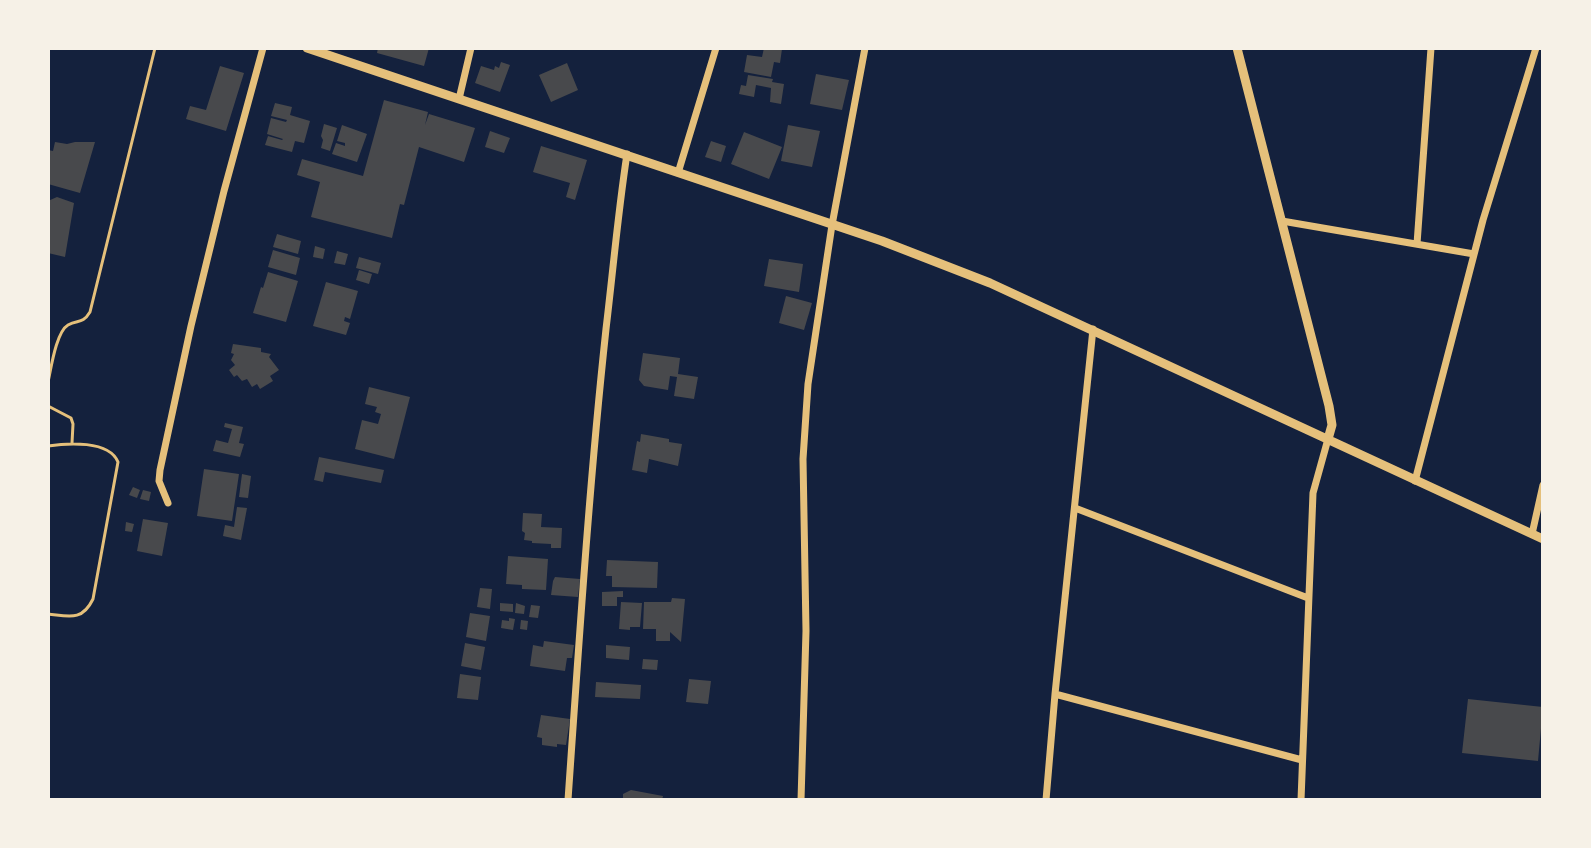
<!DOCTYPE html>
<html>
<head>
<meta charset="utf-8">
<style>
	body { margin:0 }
	#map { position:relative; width:1591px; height:848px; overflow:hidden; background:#14213d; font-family:Signika,sans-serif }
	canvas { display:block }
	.frame { position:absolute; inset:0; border:50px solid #f6f1e7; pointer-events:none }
</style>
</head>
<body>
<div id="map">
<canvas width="1591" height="848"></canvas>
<div class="frame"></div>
</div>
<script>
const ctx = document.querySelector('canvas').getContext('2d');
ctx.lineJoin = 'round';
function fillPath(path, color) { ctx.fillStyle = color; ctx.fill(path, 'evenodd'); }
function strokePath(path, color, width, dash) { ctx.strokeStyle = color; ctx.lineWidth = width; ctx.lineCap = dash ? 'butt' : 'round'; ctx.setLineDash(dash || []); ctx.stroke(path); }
const building = new Path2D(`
	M378,48H429L424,66L377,53Z
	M764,48L782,49L780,63L774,62L771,77L744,72L747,55L762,57Z
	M501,62L510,65L500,92L475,83L481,66L494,70L495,66L499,68Z
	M567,63L578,90L551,102L539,75Z
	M220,66L244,73L226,131L186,119L190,106L206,110Z
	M816,74L849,80L842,110L810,104Z
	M748,75L773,79L772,82L784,84L781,104L770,102L771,88L756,85L754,97L739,94L741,85L746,86Z
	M384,100L428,112L425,125L429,114L475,128L464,162L419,147L404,205L400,204L392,238L311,217L320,182L297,175L302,159L363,176Z
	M275,103L292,107L290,115L310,121L304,143L295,141L292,152L265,145L268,136L282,140L283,139L267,134L271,118L286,122L287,120L271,116Z
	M324,124L337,128L330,151L321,148L323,140L321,136Z
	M342,125L367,134L357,162L332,154L336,143L345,146V143L337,141Z
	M788,125L820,131L812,167L781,161Z
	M490,131L510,138L504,153L485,147Z
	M744,132L782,147L769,179L731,164Z
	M711,141L726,146L721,162L705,157Z
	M55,142L67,144L75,142H95L80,193L48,184V150L53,151Z
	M541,146L587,160L575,200L566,197L570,183L533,172Z
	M57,197L74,203L65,257L48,253V201Z
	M277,234L301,241L298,254L273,247Z
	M315,246L325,249L323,259L313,257Z
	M273,250L300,258L296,275L268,267Z
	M337,251L348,254L345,265L334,263Z
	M359,257L381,263L378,274L356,268Z
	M769,259L803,264L799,292L764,286Z
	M359,270L372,274L369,284L356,280Z
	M268,272L298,281L286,322L253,313L261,287L263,288Z
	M326,282L358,291L350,319L345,317L344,321L350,323L346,335L313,326Z
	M786,296L812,303L804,330L779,323Z
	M233,344L261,348V352L271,354L269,357L279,370L270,376L273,381L260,389L257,384L252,387L247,379L242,381L237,375L234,377L229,370L235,365L231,360L234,354L231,353Z
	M643,353L680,358L678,374L698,377L694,399L674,396L677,377L670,376L668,390L644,386L639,380Z
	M369,387L410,397L394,459L355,449L362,420L378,424L381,414L375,412L377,407L365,404Z
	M225,423L243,427L239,443L244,444L240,457L213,451L216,440L228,443L232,429L224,427Z
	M641,434L669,439V442L682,444L678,466L649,459L647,473L632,470L637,441L640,442Z
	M319,457L384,470L381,483L325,472L323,482L314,480Z
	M204,469L239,474L232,521L197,516Z
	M242,474L251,476L248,498L239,497Z
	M133,487L140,490L137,498L129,495Z
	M143,490L151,492L149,501L140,499Z
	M237,507L247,508L241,540L223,536L225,525L234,527Z
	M523,513L542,514L541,527L562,528L561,548H551V544L532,543V541L524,540L525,533L522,531Z
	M143,519L168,523L162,556L137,551Z
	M126,522L134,524L132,532L125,531Z
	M508,556L548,559L546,590L522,589V585L506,584Z
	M607,560L658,562L657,588L612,587V576H606Z
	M555,577L580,579L578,597L551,595L553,581Z
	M480,588L492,589L490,609L477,607Z
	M623,591V597H617V606H602V592Z
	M672,598L685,599L681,642L670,632V641H656V629H643L644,602H671Z
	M621,602L642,603L640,627H630V630L619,629Z
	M500,603L513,604V612L500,611Z
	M516,603L525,606L524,614L515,613Z
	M531,605L540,606L538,618L529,617Z
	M470,613L490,616L486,641L466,637Z
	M509,618L515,619L513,630L501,628L502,620L509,621Z
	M521,620L528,621L527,630L520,629Z
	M544,641L574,645L572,658H567L565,671L530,666L533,645L543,647Z
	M465,643L485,647L481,670L461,666Z
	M606,645L630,647L629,660L606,658Z
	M643,659L658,660L657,670L642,669Z
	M460,674L481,677L478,700L457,698Z
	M689,679L711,681L708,704L686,702Z
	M596,682L641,685L640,699L595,697Z
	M1468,699L1543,707L1538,761L1462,753Z
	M541,715L570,719L566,745L557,744V747L542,745V738L537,737Z
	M631,790L663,796L662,800H623V794Z`);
const service = new Path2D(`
	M48,382C51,369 56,332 68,325C78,319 82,325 90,312L155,48
	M48,406L71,418L73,424L72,443
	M48,446C67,443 109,440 118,462L93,599C82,622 68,616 48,614`);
const minor = new Path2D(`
	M459,99L471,48
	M678,173L716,48
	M1282,221L1474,254
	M1417,244L1431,48
	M1415,481L1483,220L1536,48
	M168,503L159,481L160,470L191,326L224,191L263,48
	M1075,508L1308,598
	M1532,534L1543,485
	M1055,694L1302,760
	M568,800C579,643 589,486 606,329C613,271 618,212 627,154
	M801,800L806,631L803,459L808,384L832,225L865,48
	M1046,800L1055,694L1093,329
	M1301,800L1313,493L1328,439`);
const tertiary = new Path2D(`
	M307,48L882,241L990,283L1543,539
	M1237,48L1329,406L1332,425L1328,439`);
fillPath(building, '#48494c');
strokePath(service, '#e5c07b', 3);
strokePath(minor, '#e5c07b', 7);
strokePath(tertiary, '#e5c07b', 9);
</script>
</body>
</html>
